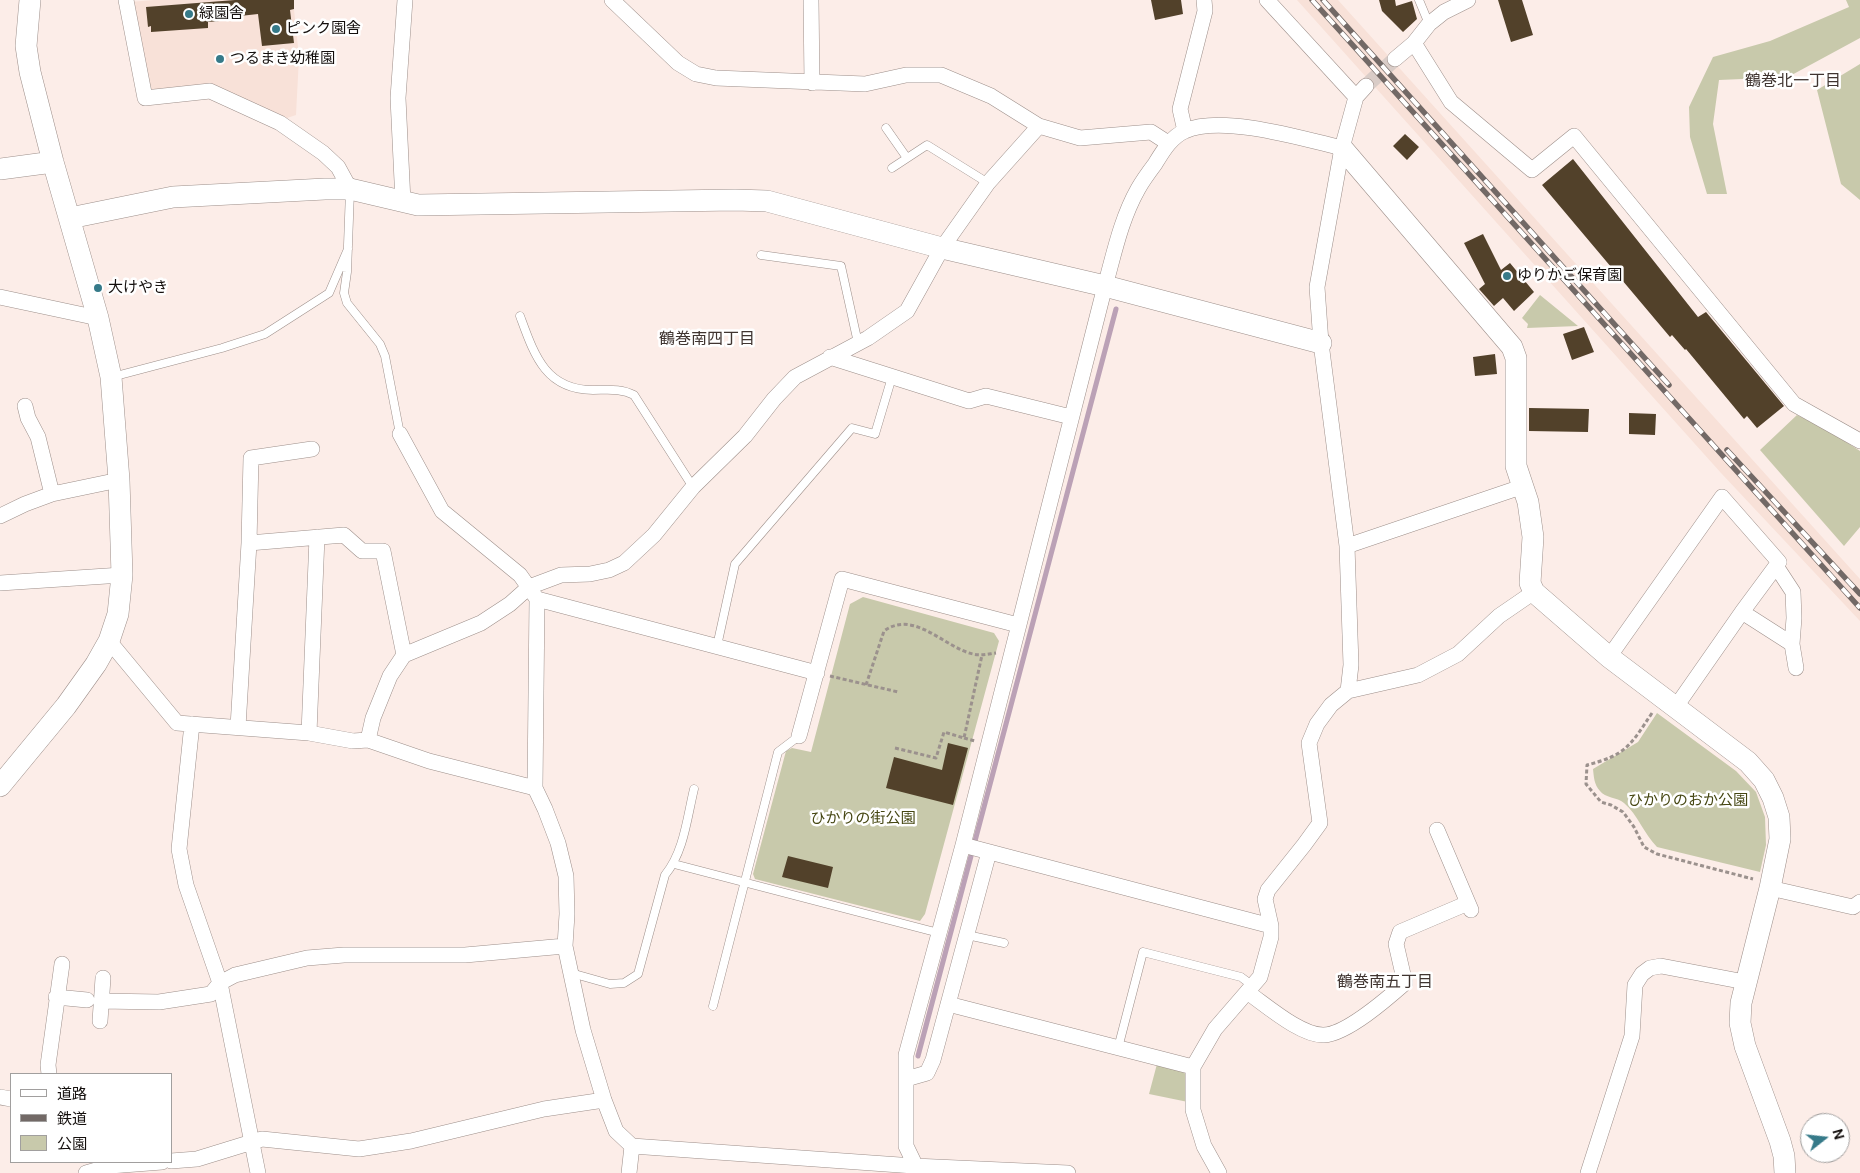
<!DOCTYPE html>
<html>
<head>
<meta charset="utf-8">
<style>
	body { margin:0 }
	#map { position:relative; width:1860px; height:1173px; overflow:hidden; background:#fcede8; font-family:"DM Sans","Noto Sans JP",sans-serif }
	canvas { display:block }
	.legend { position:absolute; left:10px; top:1073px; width:162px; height:90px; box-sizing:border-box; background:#fff; border:1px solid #a19f9e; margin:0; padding:6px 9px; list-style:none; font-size:15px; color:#140f0d }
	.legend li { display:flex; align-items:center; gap:10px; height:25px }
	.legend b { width:25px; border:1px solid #a19f9e }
	.north { position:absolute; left:1800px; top:1113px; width:50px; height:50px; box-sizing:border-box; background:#fff; border:1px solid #a19f9e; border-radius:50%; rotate:74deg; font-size:14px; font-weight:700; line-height:20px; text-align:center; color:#140f0d }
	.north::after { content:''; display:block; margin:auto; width:18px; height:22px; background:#367a89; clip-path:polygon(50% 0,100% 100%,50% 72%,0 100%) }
</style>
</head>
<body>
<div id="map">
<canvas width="1860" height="1173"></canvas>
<ul class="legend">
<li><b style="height:6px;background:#fff"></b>道路</li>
<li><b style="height:6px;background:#726966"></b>鉄道</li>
<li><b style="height:14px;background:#c8c9ab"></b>公園</li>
</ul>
<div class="north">N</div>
</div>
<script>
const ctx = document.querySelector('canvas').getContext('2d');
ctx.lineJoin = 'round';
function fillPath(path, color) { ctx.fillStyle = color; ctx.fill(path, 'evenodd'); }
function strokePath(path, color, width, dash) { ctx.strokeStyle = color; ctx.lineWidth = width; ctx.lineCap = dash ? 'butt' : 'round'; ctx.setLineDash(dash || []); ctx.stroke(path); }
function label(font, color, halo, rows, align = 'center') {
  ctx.font = font + ' "DM Sans","Noto Sans JP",sans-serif'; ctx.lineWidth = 5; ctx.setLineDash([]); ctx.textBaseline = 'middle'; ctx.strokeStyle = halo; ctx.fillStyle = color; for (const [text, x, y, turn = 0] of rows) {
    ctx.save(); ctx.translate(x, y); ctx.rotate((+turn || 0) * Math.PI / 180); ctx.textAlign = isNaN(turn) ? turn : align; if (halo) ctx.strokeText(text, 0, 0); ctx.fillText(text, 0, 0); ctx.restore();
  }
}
const built = new Path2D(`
	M154,0H293L299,57L296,115L284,119L210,85L154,92L147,87L130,2Z
	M1297,0H1338L1860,579V621L1721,473Z`);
const green = new Path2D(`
	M1846,0H1860V38L1788,77L1719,80L1713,124L1727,194H1707L1690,137L1689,107L1713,57L1770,41L1849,7Z
	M1860,64V200L1841,184L1817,90Z
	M1540,295L1578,326L1527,328L1528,324L1522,318Z
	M1797,415L1828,430L1860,451V527L1844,546L1760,450Z
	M863,597L994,633L999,641L925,914L920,921L755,879L753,874L786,751L792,748L811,752L850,604Z
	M1657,713L1736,771L1756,792L1765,817L1766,845L1760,872L1657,847C1644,834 1638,815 1624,803C1617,797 1605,798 1600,791C1594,784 1594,778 1593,769L1638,742Z
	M1157,1064L1183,1071L1189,1079L1188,1102L1149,1094Z`);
const stream = new Path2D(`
	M918,1056L1116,309`);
const building = new Path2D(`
	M235,0H294V9L290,10L294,43L262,46L258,14L231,17V20L208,22V28L151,32V26L148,27L146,7Z
	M1151,0H1181L1183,14L1155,20Z
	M1379,0H1395L1396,6L1412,1L1417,19L1403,32L1382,11Z
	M1498,0H1522L1533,35L1511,42Z
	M1405,134L1419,147L1407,160L1393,146Z
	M1573,159L1698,317L1706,312L1784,406L1757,428L1747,416L1744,419L1686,349L1685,350L1672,335L1670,337L1542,185Z
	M1483,234L1501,270L1510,263L1534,292L1514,311L1503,298L1494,306L1479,289L1485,284L1464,243Z
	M1584,327L1594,352L1572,360L1563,334Z
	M1495,354L1497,374L1475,376L1473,357Z
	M1529,408L1589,409L1588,432L1529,431Z
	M1629,413L1656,414L1655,435L1629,434Z
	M948,743L968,748L953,805L886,788L894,757L942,770Z
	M788,856L833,867L828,888L782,877Z`);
const streetTunnel = new Path2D(`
	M1366,86L1395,59`);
const path = new Path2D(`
	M830,676L898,692
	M866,685L884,631C914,609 945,648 973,654C981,656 988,654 996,653
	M1652,713C1630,746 1626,755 1587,765L1586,784L1601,802L1611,805L1623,812L1634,827L1644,847L1657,854L1753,879
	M964,738L975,741
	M895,748L936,758L944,732L964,738L982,655`);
const lane = new Path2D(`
	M1419,0L1429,24
	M886,128L907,158
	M892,168L927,145L988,183
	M350,191L347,272L344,293L347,303L380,344L385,356L400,434
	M761,255L841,266L858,343
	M520,316C534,354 545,390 593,390C607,390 621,388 634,395L693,487
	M112,377L222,348L265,334L329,293L348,249
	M717,646L735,564L852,428L875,434L892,377
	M674,864L939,933
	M967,935L1004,943
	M571,973L610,984L624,983L638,974L665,875C684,852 687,818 694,789
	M713,1006L778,752L799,736
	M1118,1048L1143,952L1241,977L1253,986`);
const street = new Path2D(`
	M126,0L145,98L210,91L280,123L323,153L338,167L350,189
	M612,0L678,63L696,74L716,78L865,84L906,75H941L991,96L1039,126L1080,138L1151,132L1168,143
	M811,0L812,83
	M1267,0L1356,97
	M1414,43L1451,102L1532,170L1574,136L1794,404L1860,441
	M1395,59L1414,43L1429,24L1444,12L1468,0
	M1185,131L1180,109L1205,11L1204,0
	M403,202L398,98L405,0
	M0,297L98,318
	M830,357L969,401L986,396L1071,417
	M25,406L28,418L38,437L52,494
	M400,434L442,511L520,575L537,599L535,788
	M0,516L25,504L52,494L119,480
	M249,543L251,458L312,449
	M1347,546L1524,486
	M1776,566L1793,592L1794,618L1792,644L1796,668
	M0,583L122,575
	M537,599L817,673
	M1742,612L1792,644
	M109,641L177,723L309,733L353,741L368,740L429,761L535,788L545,809L558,843L566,876L567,914L565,946L583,1030L604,1100L616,1131L632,1146L914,1166L1068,1173
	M1609,657L1722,497L1779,562L1742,612L1675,708
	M1348,691L1418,675L1458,654L1499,616L1534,592
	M192,724L179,849L186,885L220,983L258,1173
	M238,727L249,543L344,535L362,551H383L404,655
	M309,733L317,537
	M799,736L842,579L1018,625
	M368,740L373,718L390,676L404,655L481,623L510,604L529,587L561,575L590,574L609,570L624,563L654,535L693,487L745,436L774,399L795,377L868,338L907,311L942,248L988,183L1039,126
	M1437,830L1471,910
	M963,845L1271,926
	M1770,888L1853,907L1860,902
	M1247,992C1266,1005 1301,1036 1324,1035C1347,1034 1388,998 1405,983L1396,944L1400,932L1468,903
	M56,997L87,1000
	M101,1001L159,1002L211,994L220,983L235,975L307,958L344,955H465L565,946
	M948,1004L1193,1067
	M100,1021L103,978
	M49,1074L48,1065L62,964
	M906,1079L927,1073L933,1060L989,852
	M0,1097L11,1099
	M171,1161L197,1159L262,1139L359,1149L411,1141L544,1109L604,1100
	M86,1173L110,1166L162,1162
	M629,1173L632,1146
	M919,1173L906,1146V1055L963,845L1105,286C1114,254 1121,219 1138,189C1143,180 1149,172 1155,164C1163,151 1171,137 1185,131C1222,114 1304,139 1342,148
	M1219,1173L1204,1146L1193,1110V1067L1215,1029L1260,977L1271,937V926L1265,899L1268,890L1304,845L1320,823L1309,743L1317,724L1331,705L1348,691L1351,665L1347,546L1321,343L1317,287L1342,148L1356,97L1366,86
	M1588,1173L1632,1036L1635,985L1642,974L1650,968L1661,966L1745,982`);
const secondary = new Path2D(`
	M1342,148L1512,347L1516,358V466L1528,502L1533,537L1530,583L1534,592L1609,657L1748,762L1764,780L1773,798L1779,817L1780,839L1770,888L1741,1003L1740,1023L1745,1046L1780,1141L1784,1156L1785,1173
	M0,169L53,162
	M70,218L173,197L325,189H350L418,205L735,200L767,201L942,248L1105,286L1321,343
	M0,786L66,706L96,664L109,641L118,614L122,575L119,480L111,377L98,318L53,162L30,72L26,46L30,0`);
const rail = new Path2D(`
	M1312,0L1860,608
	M1323,0L1669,385
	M1727,450L1860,594`);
const markers = [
	[189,14,5,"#367a89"],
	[276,29,5,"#367a89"],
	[220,59,5,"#367a89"],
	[1507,276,5,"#367a89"],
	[98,288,5,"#367a89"]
];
const poiNames = [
	["緑園舎",199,14],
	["ピンク園舎",286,29],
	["つるまき幼稚園",230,59],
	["ゆりかご保育園",1517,276],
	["大けやき",108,288]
];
const parkNames = [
	["ひかりのおか公園",1688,801],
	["ひかりの街公園",863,819]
];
const neighbourhoodNames = [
	["鶴巻北一丁目",1793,82],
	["鶴巻南四丁目",707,340],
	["鶴巻南五丁目",1385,983]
];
fillPath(built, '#f8e1d8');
fillPath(green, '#c8c9ab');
strokePath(stream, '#bba1b6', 5);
fillPath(building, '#52412a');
strokePath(streetTunnel, '#d9ccc7', 15, [15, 8]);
strokePath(lane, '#9d8f8a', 9);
strokePath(street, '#9d8f8a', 16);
strokePath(secondary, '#9d8f8a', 22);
strokePath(path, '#9b918d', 3, [4, 2.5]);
strokePath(lane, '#fff', 8);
strokePath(street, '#fff', 15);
strokePath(secondary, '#fff', 21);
strokePath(rail, '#726966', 5.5);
strokePath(rail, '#fff', 4, [11]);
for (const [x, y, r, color] of markers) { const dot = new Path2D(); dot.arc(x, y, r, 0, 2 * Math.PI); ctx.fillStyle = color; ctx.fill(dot); strokePath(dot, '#fff', 2); }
label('15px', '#140f0d', '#fff', poiNames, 'left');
label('15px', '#464713', '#fff', parkNames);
label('16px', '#403531', '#fff', neighbourhoodNames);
</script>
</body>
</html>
